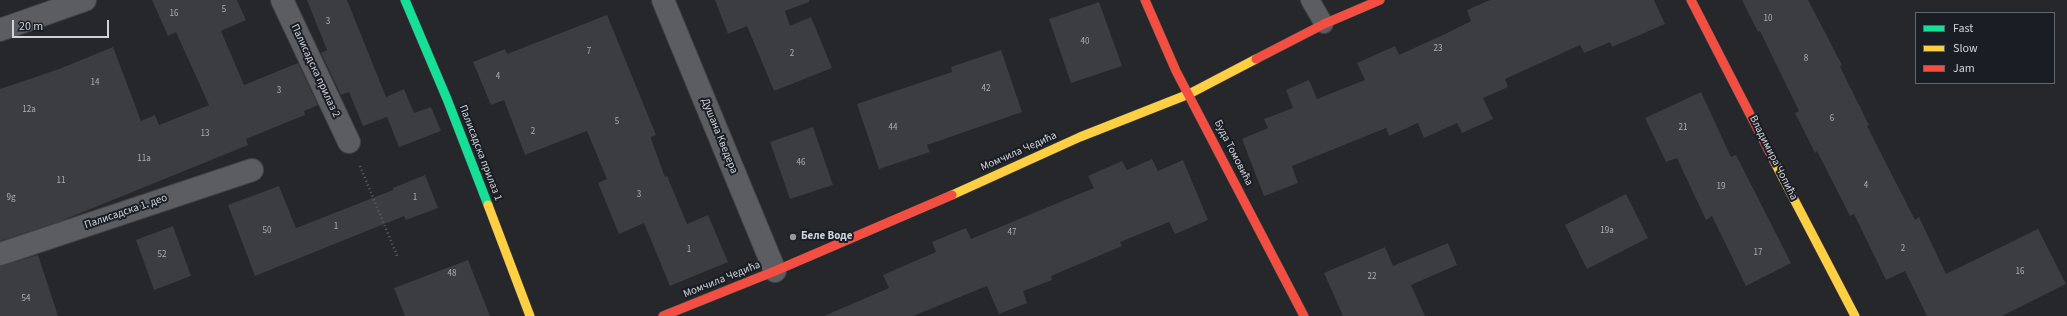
<!DOCTYPE html>
<html>
<head>
<meta charset="utf-8">
<style>
	body { margin:0 }
	#map { position:relative; width:2067px; height:316px; overflow:hidden; background:#25272a; font-family:"Source Sans 3",sans-serif }
	canvas { display:block }
	.legend { position:absolute; left:1915px; top:12px; width:140px; height:72px; box-sizing:border-box; background:#191d24; border:1px solid #63666c; margin:0; padding:5px 7px; list-style:none; font-size:12px; color:#d1d3d8 }
	.legend li { display:flex; align-items:center; gap:8px; height:20px }
	.legend b { width:20px; border:1px solid #63666c }
	.scale { position:absolute; left:12px; top:20px; width:97px; height:18px; box-sizing:border-box; border:2px solid #d1d3d8; border-top:0; padding-left:5px; font-size:12px; line-height:14px; white-space:nowrap; color:#d1d3d8; -webkit-text-stroke:3px #191d24; paint-order:stroke }
</style>
</head>
<body>
<div id="map">
<canvas width="2067" height="316"></canvas>
<ul class="legend">
<li><b style="height:5px;background:#16e098"></b>Fast</li>
<li><b style="height:5px;background:#ffcf43"></b>Slow</li>
<li><b style="height:5px;background:#f24e42"></b>Jam</li>
</ul>
<div class="scale">20 m</div>
</div>
<script>
const ctx = document.querySelector('canvas').getContext('2d');
ctx.lineJoin = 'round';
function fillPath(path, color) { ctx.fillStyle = color; ctx.fill(path, 'evenodd'); }
function strokePath(path, color, width, dash) { ctx.strokeStyle = color; ctx.lineWidth = width; ctx.lineCap = dash ? 'butt' : 'round'; ctx.setLineDash(dash || []); ctx.stroke(path); }
function label(font, color, halo, rows, align = 'center') {
  ctx.font = font + ' "Source Sans 3",sans-serif'; ctx.lineWidth = 4; ctx.setLineDash([]); ctx.textBaseline = 'middle'; ctx.strokeStyle = halo; ctx.fillStyle = color; for (const [text, x, y, turn = 0] of rows) {
    ctx.save(); ctx.translate(x, y); ctx.rotate((+turn || 0) * Math.PI / 180); ctx.textAlign = isNaN(turn) ? turn : align; if (halo) ctx.strokeText(text, 0, 0); ctx.fillText(text, 0, 0); ctx.restore();
  }
}
const building = new Path2D(`
	M152,0H237L246,20L221,31L244,85L298,63L318,105L304,111L305,115L246,139L248,145L61,221L0,241V89L59,69L113,47L141,121L155,115L159,125L209,105L176,32L168,36Z
	M307,0H347L386,97L404,89L414,113L431,107L441,131L399,147L387,117L363,126L349,92L341,95L321,53L327,50Z
	M715,0H809V2L785,11L790,26L811,17L832,68L774,91L747,26L728,34Z
	M1490,0H1654L1665,24L1612,47L1610,42L1584,53L1580,45L1505,79L1508,87L1483,98L1493,119L1462,133L1457,123L1424,138L1418,123L1389,136L1386,128L1292,166L1298,183L1264,196L1242,139L1268,128L1264,119L1293,108L1286,90L1309,80L1317,99L1365,80L1357,63L1395,46L1399,55L1445,34L1471,21L1467,10Z
	M1742,0H1808L1842,65L1840,67L1869,125L1867,126L1915,220L1919,217L1946,274L2038,229L2066,284L2002,316H1927L1905,271L1886,280L1854,214L1850,216L1817,151L1815,153L1795,113L1799,111L1760,31L1758,32Z
	M1099,2L1122,66L1071,83L1049,19Z
	M607,15L656,135L651,137V139L665,177L667,176L687,224L708,215L728,262L670,286L644,223L619,234L598,183L607,179L587,131L525,155L504,100L491,105L473,62L505,49L507,54Z
	M1001,50L1022,112L927,145L930,152L879,169L857,104L952,72L951,67Z
	M1701,92L1731,157L1736,155L1791,263L1746,286L1712,216L1706,220L1677,158L1666,162L1645,118Z
	M813,127L833,185L790,199L770,142Z
	M1152,159L1158,171L1183,160L1208,220L1175,234L1169,222L1120,242L1122,246L1051,276L1052,280L1023,291L1027,303L999,314L987,286L913,316H824L889,288L883,275L936,252L932,242L966,228L971,239L1094,188L1088,176L1122,161L1127,170Z
	M425,175L438,208L406,220L404,216L255,276L228,205L279,186L296,228L393,190V188Z
	M1626,194L1648,238L1587,269L1565,225Z
	M173,226L191,276L154,290L136,240Z
	M1448,243L1457,265L1411,285L1425,316H1343L1324,273L1385,247L1393,266Z
	M38,255L58,316H0V266Z
	M468,260L490,316H405L394,288Z`);
const path = new Path2D(`
	M360,166L398,258`);
const lane = new Path2D(`
	M1310,0L1324,24`);
const street = new Path2D(`
	M282,0L349,142
	M663,0L775,271
	M0,30L85,0
	M0,254L252,170`);
const fast = new Path2D(`
	M405,0L447,99L488,205`);
const slow = new Path2D(`
	M1774,161L1855,316
	M952,195L1080,137L1189,94L1256,59
	M488,205L530,316`);
const jam = new Path2D(`
	M1145,0L1176,71L1304,316
	M1691,0L1774,161
	M1256,59L1324,24L1380,0
	M663,316L775,271L952,195`);
const markers = [
	[793,237,4,"#95979b"]
];
const numberNames = [
	["5",224,10],
	["16",174,14],
	["10",1768,19],
	["3",328,22],
	["40",1085,42],
	["23",1438,49],
	["7",589,52],
	["2",792,54],
	["8",1806,59],
	["4",498,77],
	["14",95,83],
	["42",986,89],
	["3",279,91],
	["12a",29,110],
	["6",1832,119],
	["5",617,122],
	["44",893,128],
	["21",1683,128],
	["2",533,132],
	["13",205,134],
	["11a",144,159],
	["46",801,163],
	["11",61,181],
	["4",1866,186],
	["19",1721,187],
	["3",639,195],
	["9g",11,198],
	["1",415,198],
	["1",336,227],
	["50",267,231],
	["19a",1607,231],
	["47",1012,233],
	["2",1903,249],
	["1",689,250],
	["17",1758,253],
	["52",162,255],
	["16",2020,272],
	["48",452,274],
	["22",1372,277],
	["54",26,299]
];
const streetNames = [
	["Палисадска прилаз 2",315,71,65],
	["Душана Кведера",719,136,68],
	["Момчила Чедића",1019,152,-24],
	["Палисадска прилаз 1",480,153,69],
	["Буда Томовића",1233,153,63],
	["Владимира Чопића",1773,158,63],
	["Палисадска 1. део",126,212,-19],
	["Момчила Чедића",722,280,-22]
];
const poiNames = [
	["Беле Воде",801,237]
];
fillPath(building, '#3b3d40');
strokePath(lane, '#414346', 20);
strokePath(street, '#414346', 24);
strokePath(fast, '#414346', 10);
strokePath(slow, '#414346', 10);
strokePath(jam, '#414346', 10);
strokePath(path, '#5d5f61', 2.5, [1, 3]);
strokePath(lane, '#5b5d60', 18);
strokePath(street, '#5b5d60', 22);
strokePath(fast, '#16e098', 9);
strokePath(slow, '#ffcf43', 9);
strokePath(jam, '#f24e42', 9);
for (const [x, y, r, color] of markers) { const dot = new Path2D(); dot.arc(x, y, r, 0, 2 * Math.PI); ctx.fillStyle = color; ctx.fill(dot); strokePath(dot, '#191d24', 1.5); }
label('9px', '#acaeb2', null, numberNames);
label('11px', '#d1d3d8', '#191d24', streetNames);
label('bold 11px', '#d1d3d8', '#191d24', poiNames, 'left');
</script>
</body>
</html>
